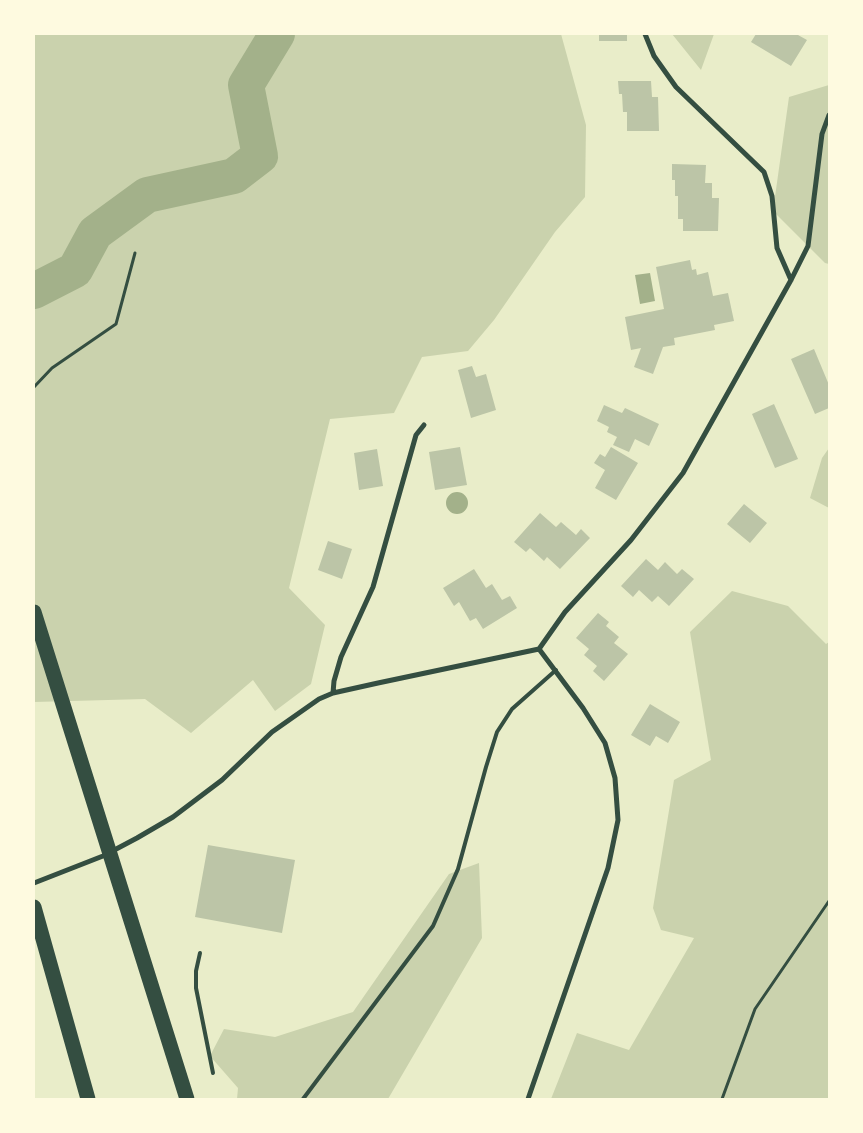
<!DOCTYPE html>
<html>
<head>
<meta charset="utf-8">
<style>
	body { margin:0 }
	#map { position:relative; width:863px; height:1133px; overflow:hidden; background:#e9edc9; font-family:Spectral,serif }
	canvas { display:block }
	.frame { position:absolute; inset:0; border:35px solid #fefae0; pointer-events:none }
</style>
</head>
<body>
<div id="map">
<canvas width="863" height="1133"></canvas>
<div class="frame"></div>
</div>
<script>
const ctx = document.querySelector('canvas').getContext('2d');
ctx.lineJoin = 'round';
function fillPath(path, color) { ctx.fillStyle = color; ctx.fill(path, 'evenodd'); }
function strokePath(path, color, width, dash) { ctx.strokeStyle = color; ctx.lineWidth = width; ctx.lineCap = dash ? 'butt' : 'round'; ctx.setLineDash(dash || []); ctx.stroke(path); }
const green = new Path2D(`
	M34,34H561L586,125L585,197L555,232L494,320L468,351L422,357L394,413L330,419L289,588L325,625L311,684L275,711L253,680L191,733L145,699L34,702Z
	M672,34H714L701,70Z
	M829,85V264L825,263L773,211L789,97Z
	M829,448V508L810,498L822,458Z
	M732,591L788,606L826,644L829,642V1099H551L577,1033L629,1050L694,938L661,930L653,908L674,780L711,760L690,632Z
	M479,863L482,938L388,1099H237L238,1088L210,1056L224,1029L275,1037L353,1012L449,874Z`);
const water = new Path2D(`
	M650,273L655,301L640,304L635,275Z
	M446 503a11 11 0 1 1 22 0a11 11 0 1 1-22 0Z`);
const river = new Path2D(`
	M34,291L75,270L95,233L147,195L234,176L260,156L246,85L277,34`);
const building = new Path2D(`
	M599,34H627V41H599Z
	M756,34H799L798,35L807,40L791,66L751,42Z
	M618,81H651L652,97H658L659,131H627V112H623L622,94H619Z
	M672,164L706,165L705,183H712V198H719L718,231H683V219H678V196H675V180H672Z
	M690,260L692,270L696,269L697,275L708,272L713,296L728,293L734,321L714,325L715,330L674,338L675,345L663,347L653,374L634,367L641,348L631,350L625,317L664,309L656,267Z
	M814,349L829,385V408L815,414L791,359Z
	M472,366L476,377L486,374L496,410L471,418L458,370Z
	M774,404L798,459L775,468L752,414Z
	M604,405L622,413L625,408L659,424L649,446L635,439L629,452L613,445L617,437L607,432L609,427L597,421Z
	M460,447L467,485L435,490L429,452Z
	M611,447L638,463L616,500L595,488L605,470L594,463L600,454L605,457Z
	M377,449L383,486L359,490L354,453Z
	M744,504L767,523L750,543L727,524Z
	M540,513L556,527L561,522L576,535L581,529L590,538L560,569L547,557L544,561L530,548L526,552L514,542Z
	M328,541L352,549L342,579L318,570Z
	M646,559L658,570L665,562L677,574L682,569L694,579L669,606L658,596L652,602L639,590L633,597L621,586Z
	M474,569L486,588L492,584L502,600L510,596L517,608L483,629L476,618L470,621L459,602L454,606L443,588Z
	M598,613L609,622L606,626L619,637L614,643L628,654L604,681L593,671L597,666L584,655L589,649L576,638Z
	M650,704L680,722L668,743L656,736L650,746L631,735Z
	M208,845L295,860L282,933L195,917Z`);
const path = new Path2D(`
	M34,387L52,368L116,324L135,253
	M722,1099L755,1009L829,901`);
const service = new Path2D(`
	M200,953L196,971V988L213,1073
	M303,1099L433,926L458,869L486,767L497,732L512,709L556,670`);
const minor = new Path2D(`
	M645,34L654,56L676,87L764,172L772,196L777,248L791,280
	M539,649L565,612L631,540L683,473L791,280L808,246L822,134L829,115
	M333,693L334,681L341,657L373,587L416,435L424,425
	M34,883L103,856L137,838L173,817L222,780L272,732L319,699L333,693L378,683L539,649
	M528,1099L608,868L618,820L615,778L605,743L583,708L539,649`);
const motorway = new Path2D(`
	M34,612L187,1099
	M34,907L88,1099`);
fillPath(green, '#cad2ad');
fillPath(water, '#a3b18a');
strokePath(river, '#a3b18a', 36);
fillPath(building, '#bcc5a7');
strokePath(path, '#344e41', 3);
strokePath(service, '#344e41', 4);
strokePath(minor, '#344e41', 5);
strokePath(motorway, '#344e41', 15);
</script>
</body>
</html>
